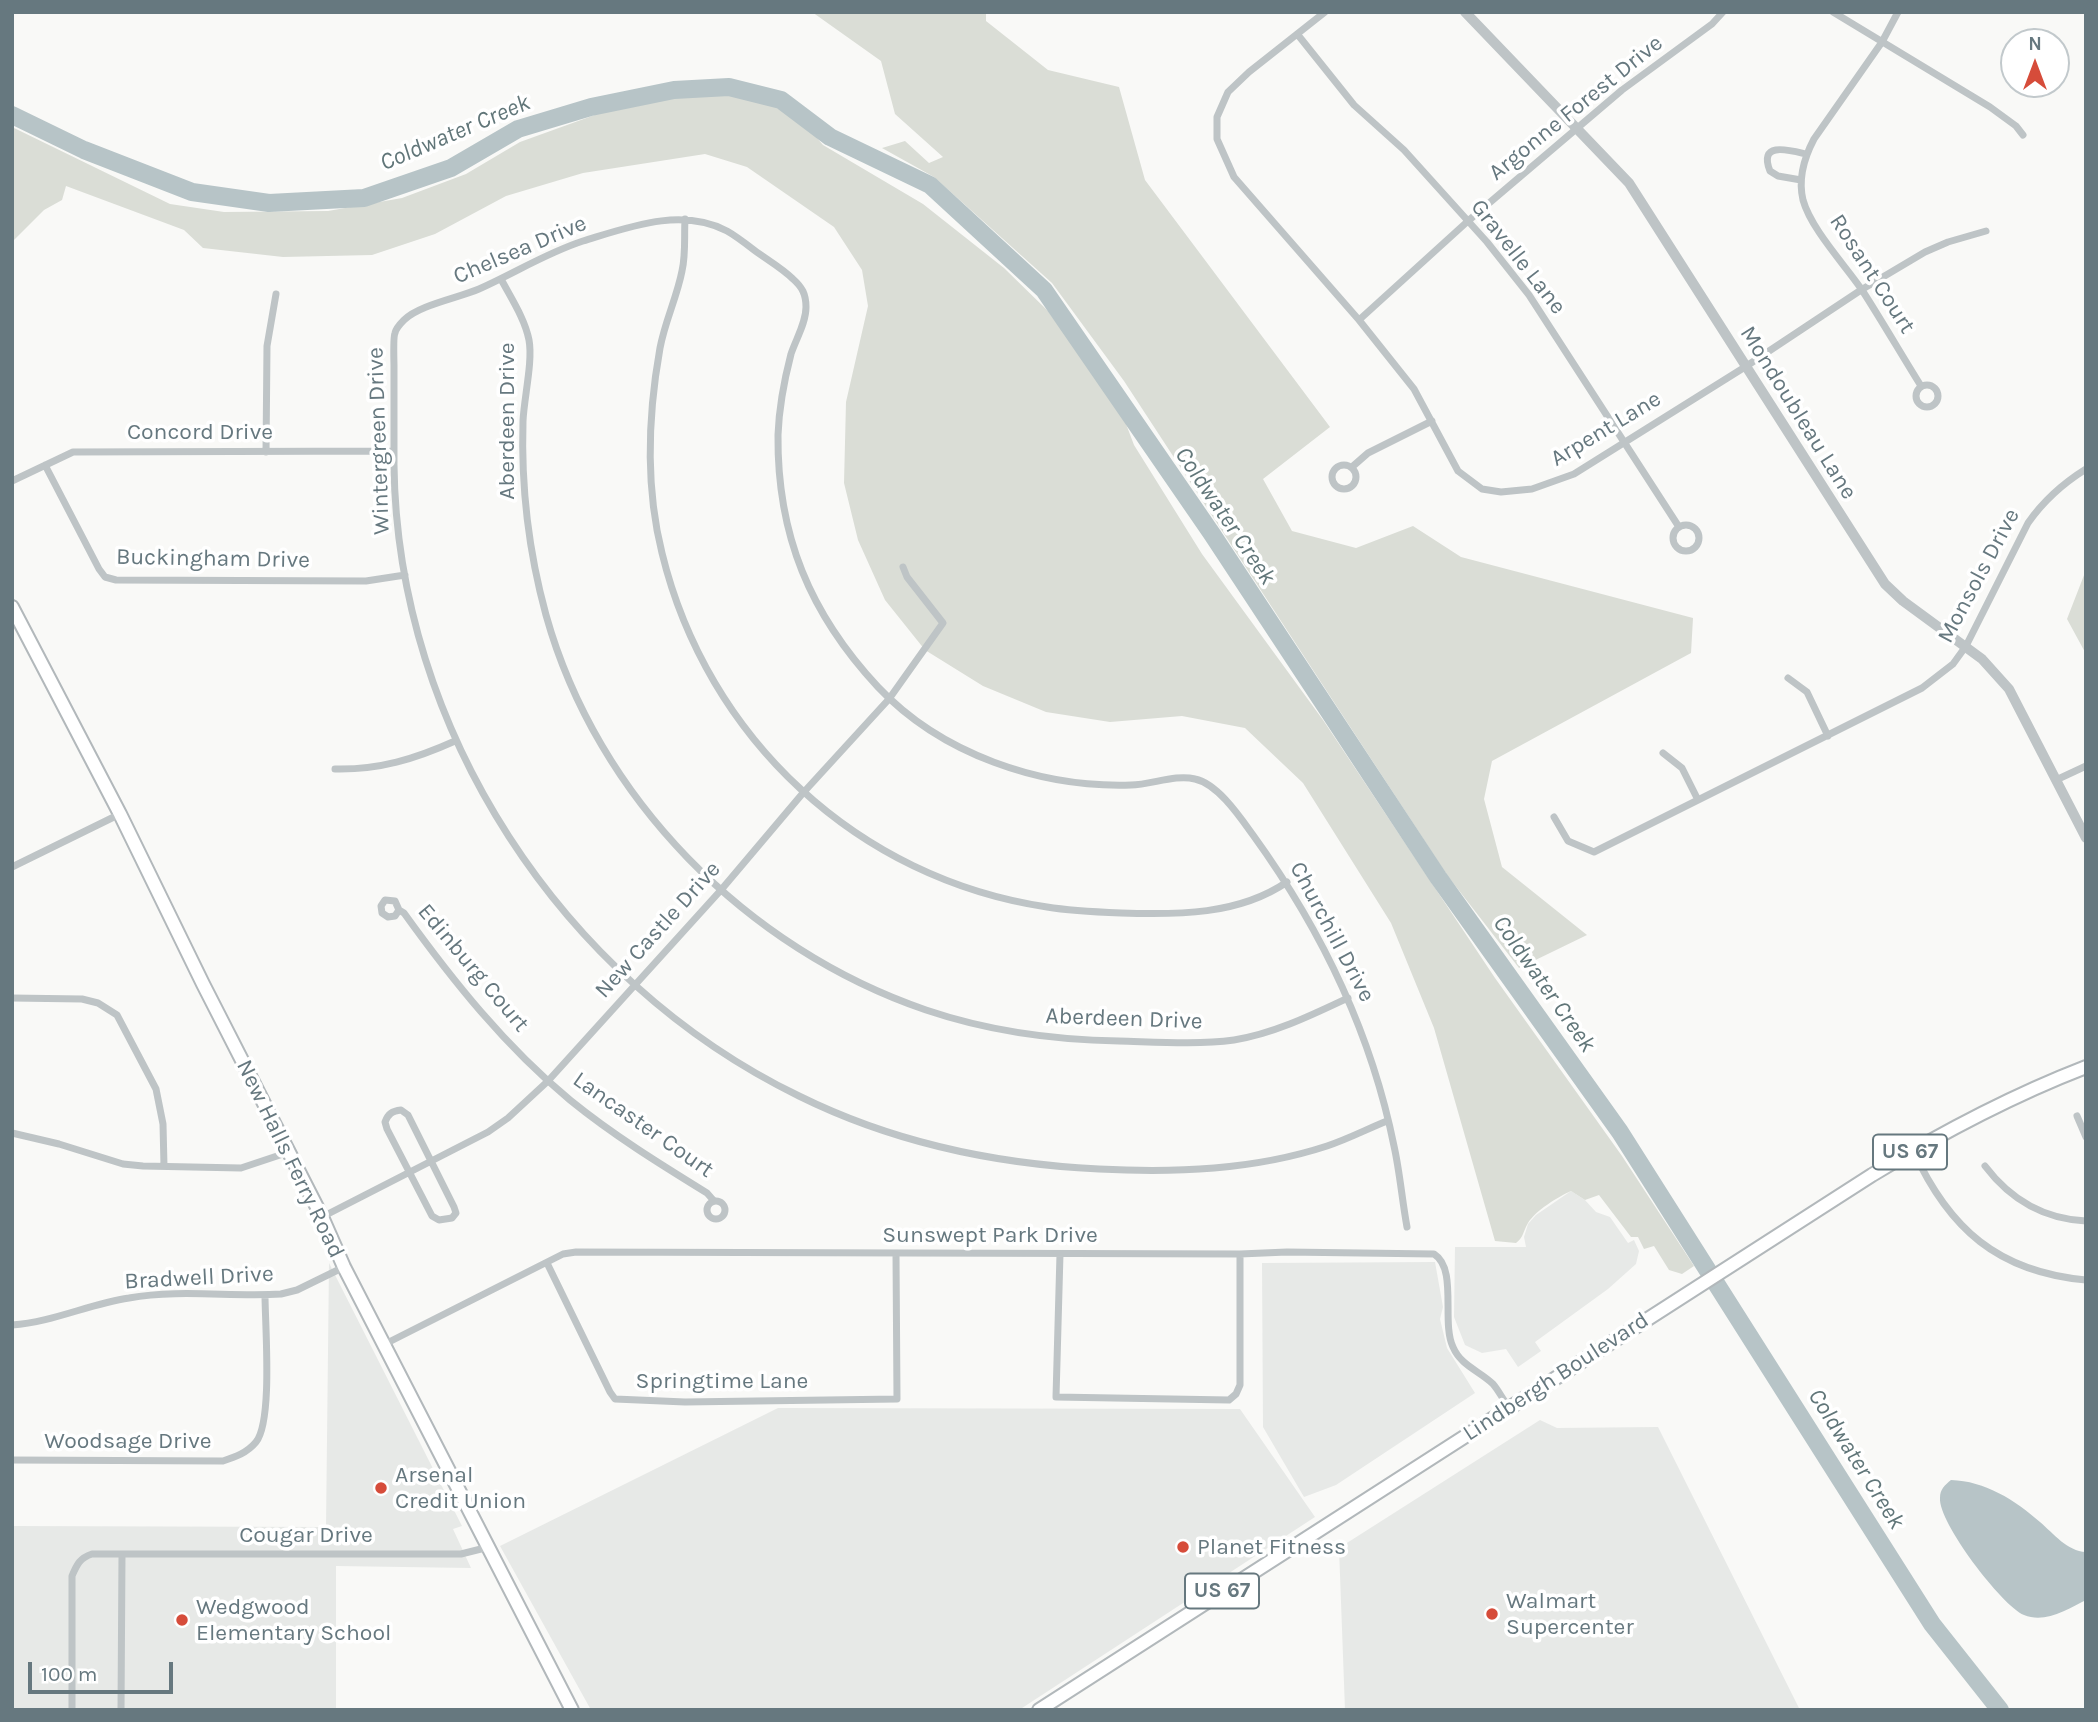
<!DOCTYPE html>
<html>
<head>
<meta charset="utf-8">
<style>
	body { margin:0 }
	#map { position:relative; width:2098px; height:1722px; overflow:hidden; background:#f9f9f7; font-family:Karla,sans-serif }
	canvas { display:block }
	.frame { position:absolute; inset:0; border:14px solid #66787f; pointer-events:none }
	.north { position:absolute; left:2000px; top:28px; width:70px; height:70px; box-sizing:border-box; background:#fff; border:2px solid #c2c9cc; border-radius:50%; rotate:0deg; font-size:19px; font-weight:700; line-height:28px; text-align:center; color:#66787f }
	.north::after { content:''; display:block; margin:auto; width:24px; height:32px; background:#d64c3a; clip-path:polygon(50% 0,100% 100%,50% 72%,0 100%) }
	.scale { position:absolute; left:28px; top:1662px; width:145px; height:32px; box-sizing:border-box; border:4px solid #66787f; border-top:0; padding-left:9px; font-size:21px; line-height:24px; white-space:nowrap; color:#66787f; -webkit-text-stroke:5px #fff; paint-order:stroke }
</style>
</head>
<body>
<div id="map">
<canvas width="2098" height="1722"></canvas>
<div class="frame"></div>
<div class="north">N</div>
<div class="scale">100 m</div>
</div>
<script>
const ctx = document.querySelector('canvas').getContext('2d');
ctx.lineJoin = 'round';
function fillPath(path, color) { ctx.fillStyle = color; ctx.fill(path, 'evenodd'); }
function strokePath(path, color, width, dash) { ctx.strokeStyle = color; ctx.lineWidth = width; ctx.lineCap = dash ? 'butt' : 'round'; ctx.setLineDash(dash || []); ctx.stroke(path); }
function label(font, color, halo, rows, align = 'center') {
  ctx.font = font + ' Karla,sans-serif'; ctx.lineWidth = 7; ctx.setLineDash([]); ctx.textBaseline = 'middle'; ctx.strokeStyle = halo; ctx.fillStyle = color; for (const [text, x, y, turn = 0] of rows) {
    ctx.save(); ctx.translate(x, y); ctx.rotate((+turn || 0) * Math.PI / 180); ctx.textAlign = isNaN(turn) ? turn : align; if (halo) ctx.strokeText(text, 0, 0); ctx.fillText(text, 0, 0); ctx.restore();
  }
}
const built = new Path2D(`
	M1571,1191L1585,1200L1596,1212L1610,1217L1628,1243L1634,1240L1639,1251L1636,1264L1608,1289L1535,1342L1541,1351L1518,1367L1506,1349L1482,1353L1465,1345L1454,1317L1455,1247H1526L1524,1237L1528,1224L1536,1215Z
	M1435,1262L1443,1307L1440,1319L1447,1348L1475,1393L1336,1485L1304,1497L1263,1427L1262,1263Z
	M329,1263L462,1526L453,1529L471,1568L336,1566V1710H12V1526L326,1527Z
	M778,1408L1240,1409L1315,1517L1019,1710H591L500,1546Z
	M1540,1420L1557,1428L1658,1427L1800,1710H1345L1339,1548Z`);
const green = new Path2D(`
	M812,12H986V21L1048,70L1119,87L1145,180L1330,427L1263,479L1292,531L1356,548L1413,526L1461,557L1693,618L1691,653L1492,761L1484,799L1502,867L1587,935L1519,968L1447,875L1124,381L1052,283L934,177L882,148L905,141L929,163L943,157L895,114L881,61Z
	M712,89C758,95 793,107 823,145L923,204L1004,268L1048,311L1123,416L1134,445L1202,554L1323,720L1495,978L1622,1156L1694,1266L1682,1274L1669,1270L1654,1246L1644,1249L1638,1237H1631L1599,1195L1585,1200L1571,1191C1558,1197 1536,1210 1528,1223C1523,1231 1524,1237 1516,1243L1495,1241L1434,1028L1391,923L1303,783L1245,728L1182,716L1110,722L1046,712L983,686L925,650L885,600L858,540L844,483L846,402L868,306L862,270L834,227L747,167L705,154L583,173L506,196L435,234L372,255L283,257L203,248L184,230L66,186L62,200L44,210L12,242V127L170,204L224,212L328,211L402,198L466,174L520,142L603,112L658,96Z
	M2086,570V654L2067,619Z`);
const water = new Path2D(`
	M1951,1480C1985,1481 2015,1500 2040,1522C2054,1534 2067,1551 2086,1552V1600C2068,1609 2045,1624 2024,1615C2002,1606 1938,1522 1940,1498C1940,1489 1945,1485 1951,1480Z`);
const river = new Path2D(`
	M12,115L84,150L192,192L269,203L364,198L451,168L518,129L591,107L674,90L729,87L781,100L830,137L930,185L1044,290L1212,534L1438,877L1620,1132L1932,1624L2000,1710`);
const minor = new Path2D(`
	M1325,12L1249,72L1228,92L1217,117V139L1234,177L1359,320L1414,389L1458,471L1482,489L1501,492L1532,489L1574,474L1745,367L1861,290L1925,252L1948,242L1986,231
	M1833,12L1990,107L2016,126L2023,135
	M1898,12L1882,42L1814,139C1804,158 1798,179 1803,200C1811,229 1845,265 1862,290C1882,321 1901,354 1921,386
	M1298,35L1354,105L1404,150L1487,242L1529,295L1679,527
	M1801,180L1778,176L1770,171C1758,141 1789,150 1806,154
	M685,219C684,236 686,254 682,271C677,297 665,321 660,348C648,415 645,485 662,553C707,738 858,879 1047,907C1071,911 1096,912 1121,913C1177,915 1239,915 1287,882
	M501,279C511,298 525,319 529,340C533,361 524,398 523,421C521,486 529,553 546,615C597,798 747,949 926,1010C988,1031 1054,1040 1119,1041C1156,1042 1197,1045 1234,1040C1273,1034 1312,1015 1348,998
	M1359,320L1468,221L1622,90L1712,24L1723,12
	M1916 396a11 11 0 1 1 22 0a11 11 0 1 1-22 0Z
	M266,452L267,346L276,294
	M1332 477a12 12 0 1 1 24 0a12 12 0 1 1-24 0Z
	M45,465L99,569L105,577L116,580L366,581L405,575
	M1352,467L1368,453L1432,421
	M12,481L73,452L394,451
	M1673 538a13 13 0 1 1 26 0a13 13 0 1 1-26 0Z
	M1788,678L1807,692L1828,736
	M1663,753L1682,768L1698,800
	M335,769C379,770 415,759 455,741
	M2056,780L2086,766
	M1554,817L1568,841L1594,852L1922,688L1953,664L1966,646L2028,523C2044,500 2062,484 2086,469
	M12,867L120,814
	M399,910L395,916L388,917L382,913L381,906L385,900L395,901L399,910L404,913C453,981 505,1046 570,1100C613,1135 660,1164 707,1193L714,1201
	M12,998L82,999L98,1003L117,1015L156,1089L163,1124L164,1166
	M401,1110L408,1115L454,1207L456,1213L452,1218L439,1220L432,1216L387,1129L385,1122C388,1114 392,1111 401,1110Z
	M2077,1116L2086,1137
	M1387,1121C1367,1129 1348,1139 1327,1146C1254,1170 1175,1173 1099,1169C994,1164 894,1143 799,1096C562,981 397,729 394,465C394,432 394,399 394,366C394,362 393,337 395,333C396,328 400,324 404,320C419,305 458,298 479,289C515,273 546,253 583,241C629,227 681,207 727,231C736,236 745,243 754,250C766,259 782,268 793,279C802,287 806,294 806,307C806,323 796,339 791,354C784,381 779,407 778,435C777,535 810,614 878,687C941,754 1040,788 1131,785C1151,785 1175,774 1195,779C1218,784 1240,817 1253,835C1321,929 1371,1032 1394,1146C1400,1173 1402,1200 1407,1227
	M12,1133L59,1144L123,1164L143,1166L241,1168L289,1152
	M1913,1150C1949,1229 1998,1272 2086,1280
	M1985,1166C2010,1199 2044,1219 2086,1221
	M707 1210a9 9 0 1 1 18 0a9 9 0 1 1-18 0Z
	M322,1217L488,1132L508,1118L548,1081L721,890L803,793L889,699L943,623L907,577L903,567
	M1060,1254L1056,1397L1229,1400L1236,1394L1240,1385V1254
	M547,1263L610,1392L615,1399L685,1402L897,1399L896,1254
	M12,1325C53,1322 89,1304 129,1298C179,1289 231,1297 281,1294L297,1290L344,1267
	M385,1344L563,1254L576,1252L1240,1254L1287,1252L1434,1254C1458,1269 1441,1322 1453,1347C1461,1366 1480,1371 1493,1384C1499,1391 1503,1400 1509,1407
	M12,1460L223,1461C235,1457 247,1453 256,1442C273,1421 265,1325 265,1295
	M72,1710V1576C77,1564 80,1558 92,1554H461L489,1547
	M121,1710L122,1554`);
const tertiary = new Path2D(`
	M1465,12L1629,183L1885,584L1903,601L1982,659L2009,689L2086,838`);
const primary = new Path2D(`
	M12,607L120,814L203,984L322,1217L344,1267L572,1710
	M1039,1710L1872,1175C1941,1133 2011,1096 2086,1067`);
const markers = [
	[381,1488,7,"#d64c3a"],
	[1183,1547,7,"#d64c3a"],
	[1492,1614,7,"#d64c3a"],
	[182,1620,7,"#d64c3a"]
];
const shields = [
	[1910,1152,74],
	[1222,1591,74]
];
const shieldNames = [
	["US 67",1910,1152],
	["US 67",1222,1591]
];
const streetNames = [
	["Argonne Forest Drive",1576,108,-39],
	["Chelsea Drive",520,250,-23],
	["Gravelle Lane",1518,257,52],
	["Rosant Court",1872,274,57],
	["Mondoubleau Lane",1798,413,58],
	["Aberdeen Drive",507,421,-90],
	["Arpent Lane",1606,429,-31],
	["Concord Drive",200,432],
	["Wintergreen Drive",379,441,-92],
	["Buckingham Drive",213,559,1],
	["Monsols Drive",1979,576,-62],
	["New Castle Drive",658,930,-48],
	["Churchill Drive",1332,932,62],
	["Edinburg Court",473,968,50],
	["Aberdeen Drive",1124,1019,2],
	["Lancaster Court",643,1125,35],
	["New Halls Ferry Road",290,1159,64],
	["Sunswept Park Drive",990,1235],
	["Bradwell Drive",199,1278,-3],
	["Lindbergh Boulevard",1556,1377,-33],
	["Springtime Lane",722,1381],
	["Woodsage Drive",128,1441],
	["Cougar Drive",306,1535]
];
const poiNames = [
	["Arsenal",395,1475],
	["Credit Union",395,1501],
	["Planet Fitness",1197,1547],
	["Walmart",1506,1601],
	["Supercenter",1506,1627],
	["Wedgwood",196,1607],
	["Elementary School",196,1633]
];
const waterNames = [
	["Coldwater Creek",455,133,-23],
	["Coldwater Creek",1225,516,56],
	["Coldwater Creek",1544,984,55],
	["Coldwater Creek",1856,1459,58]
];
fillPath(built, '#e7e9e7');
fillPath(green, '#daddd6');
fillPath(water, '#b7c4c7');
strokePath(river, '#b7c4c7', 18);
strokePath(primary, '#b2b8bb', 16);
strokePath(minor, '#bec4c6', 7);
strokePath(tertiary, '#bec4c6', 10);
strokePath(primary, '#fff', 12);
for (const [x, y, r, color] of markers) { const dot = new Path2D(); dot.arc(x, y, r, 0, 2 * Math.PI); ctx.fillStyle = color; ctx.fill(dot); strokePath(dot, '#fff', 2.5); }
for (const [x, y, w] of shields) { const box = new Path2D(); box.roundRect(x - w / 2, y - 17.5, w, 35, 5); ctx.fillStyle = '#fff'; ctx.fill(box); strokePath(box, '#66787f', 2); }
label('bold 21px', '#66787f', null, shieldNames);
label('23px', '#66787f', '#fff', streetNames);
label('23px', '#66787f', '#fff', poiNames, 'left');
label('italic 24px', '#617679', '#fff', waterNames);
</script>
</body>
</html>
